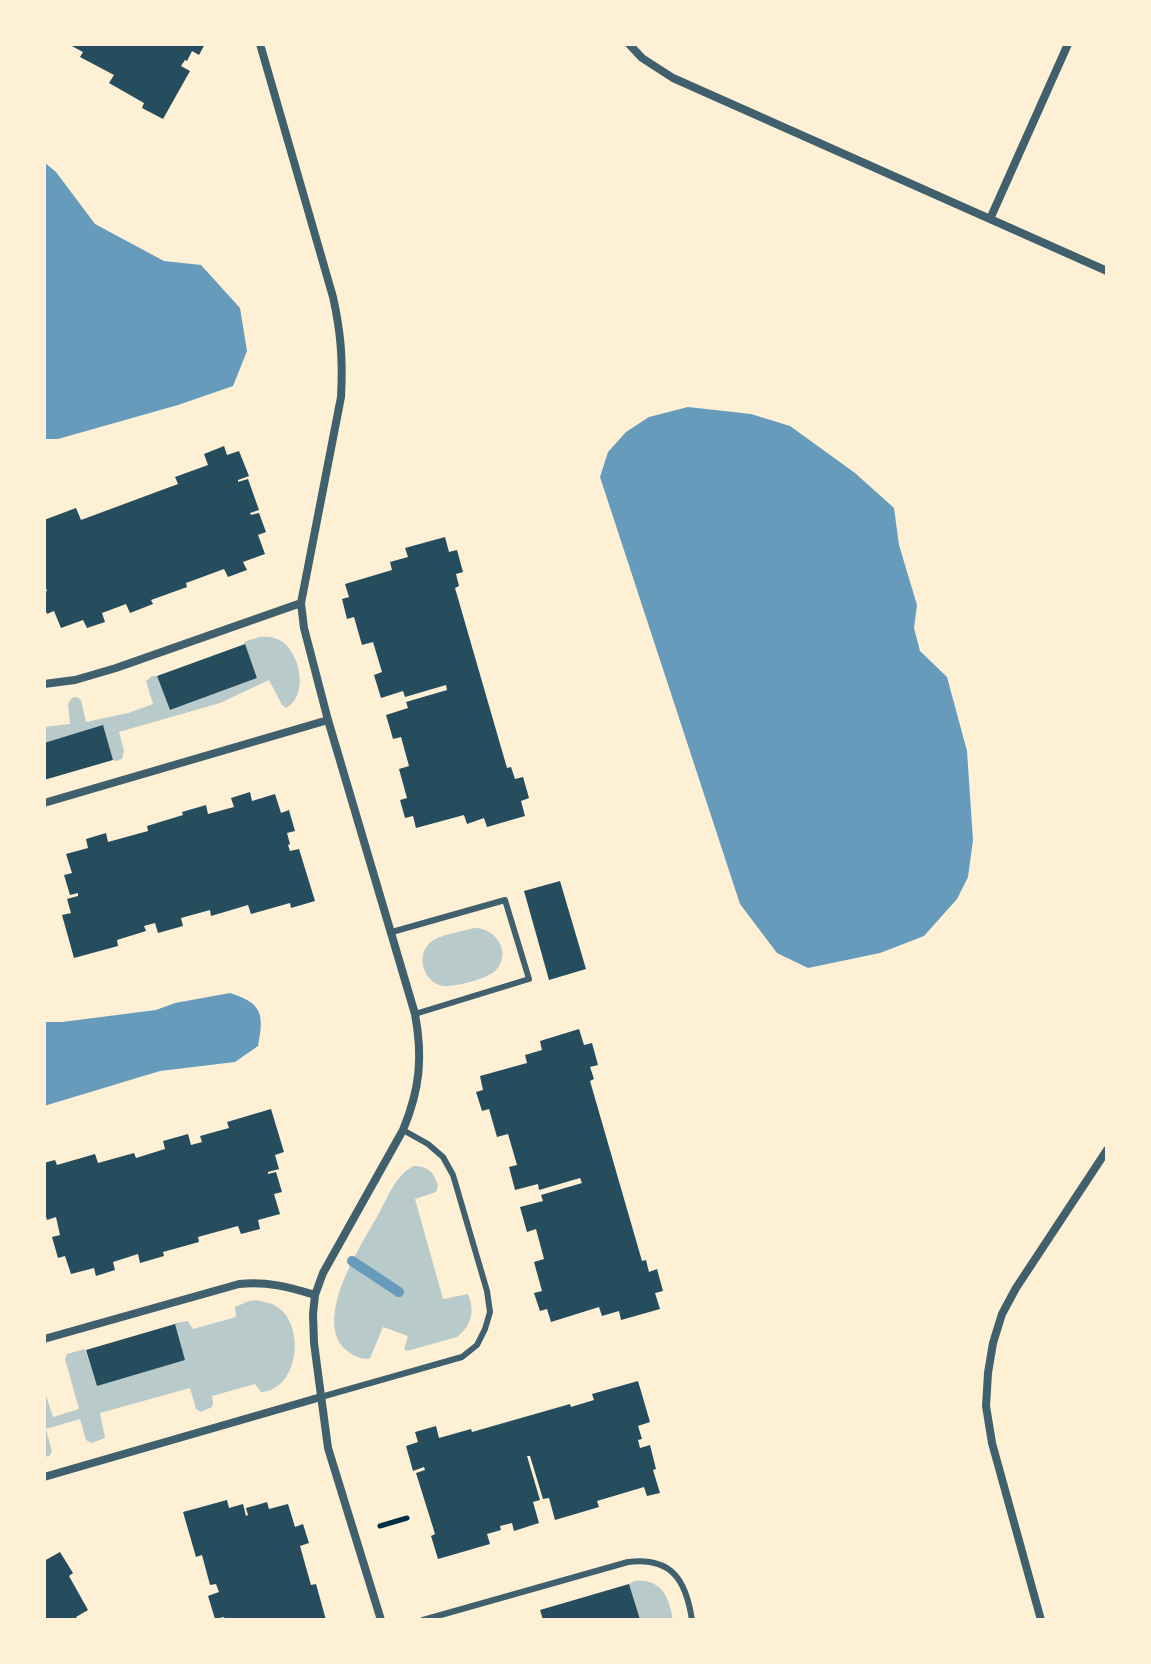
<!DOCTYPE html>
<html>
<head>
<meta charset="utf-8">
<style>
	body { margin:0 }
	#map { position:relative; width:1151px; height:1664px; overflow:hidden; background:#fdf0d5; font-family:Commissioner,sans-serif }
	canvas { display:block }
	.frame { position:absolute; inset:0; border:46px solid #fdf0d5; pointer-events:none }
</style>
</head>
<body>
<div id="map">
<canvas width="1151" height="1664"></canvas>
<div class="frame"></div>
</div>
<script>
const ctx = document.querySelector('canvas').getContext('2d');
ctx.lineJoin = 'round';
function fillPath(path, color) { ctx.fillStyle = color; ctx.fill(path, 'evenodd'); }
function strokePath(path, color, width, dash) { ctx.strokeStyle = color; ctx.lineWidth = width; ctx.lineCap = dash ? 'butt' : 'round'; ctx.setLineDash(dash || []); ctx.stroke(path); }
const green = new Path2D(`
	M259,637C268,636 277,637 284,643C301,657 308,696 286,708L282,705L269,680L220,703L119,732L124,751L122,759L116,761L113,760L103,726L44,743V727L70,724L68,704L72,698L77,697L81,700L86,722L128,713L153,704L146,681L152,676H157L170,710L257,678L244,642Z
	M474,928C496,927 513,954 495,971C486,979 458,986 447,986C425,987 413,955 432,941C443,934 461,932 474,928Z
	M414,1166C428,1166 434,1172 438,1186L436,1192L415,1199L443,1299L468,1294C475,1311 472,1325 457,1337L407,1351L404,1349L408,1336L383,1327L371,1356L369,1359C360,1359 353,1356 346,1350C312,1320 361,1245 378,1215C387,1199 396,1174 414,1166Z
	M256,1300C265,1302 273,1303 280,1309C305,1329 298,1390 261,1392L255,1384L212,1396L213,1402L212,1407L201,1412L196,1409L190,1388L100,1413L105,1438L92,1443L86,1440L80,1419L46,1429L52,1452L49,1456L44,1457V1389L53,1417L79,1409L65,1359L67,1354L85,1349L97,1386L176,1323L188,1321L193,1329L236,1317L235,1307L249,1301Z
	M634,1581C661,1578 669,1596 673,1620H636L640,1618L629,1584Z`);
const water = new Path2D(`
	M44,162L56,172L95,224L164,261L201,265L240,308L247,351L233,386L178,405L58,439H44Z
	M688,407L751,414L790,426L855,473L894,508L899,545L917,605L914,628L920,651L947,677L967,751L973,840L968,877L957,899L924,936L880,953L808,968L777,953L740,904L600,477L608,452L626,432L649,417Z
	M230,993C263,1003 264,1015 258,1046L235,1062L160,1071L44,1106V1022H62L156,1010L175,1003Z`);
const stream = new Path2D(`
	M352,1261L399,1292`);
const building = new Path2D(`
	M68,44H205L199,55L192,51L187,61L185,60L181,66L190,71L163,119L142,108L144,103L109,83L114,75L80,57L83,52Z
	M224,446L227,455L239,451L249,476L238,480V482L248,479L259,510L250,513L251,515L259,513L266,532L258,535L265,554L243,562L247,570L228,577L224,569L186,583L187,587L151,600L153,604L130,613L126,604L102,613L105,622L87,628L83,620L61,628L54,611L47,614L44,606V592L47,591L44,583V520L76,508L81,520L178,484L175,477L208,465L204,454Z
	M445,537L449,552L457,550L463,572L456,574L459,586L455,588L507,768L511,767L515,779L523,777L529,798L521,801L525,816L487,827L484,818L467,824L464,815L416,828L413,816L405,818L400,800L407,798L399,769L409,766L401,737L393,739L386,715L408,708L406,702L447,690L446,685L405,697L403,691L381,698L374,675L382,672L373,642L362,645L354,617L347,619L342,599L349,597L345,584L392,570L390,562L408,557L405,548Z
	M245,644L257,678L170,710L157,676Z
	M103,725L113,760L44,780V743Z
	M250,792L252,801L275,794L281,813L289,810L295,831L287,833L290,844L288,845L290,851L299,849L315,901L291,908L290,903L251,914L248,905L211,916L210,910L181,918L183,926L158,933L155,923L144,926L146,931L117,940L118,946L74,958L62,915L71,913L67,899L78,896V893L70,895L64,875L72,873L66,854L88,848L86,839L106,833L108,842L148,831L147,826L183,815L182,812L206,805L208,814L234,807L231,798Z
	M560,881L586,969L549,980L524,891Z
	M579,1029L584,1045L592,1043L598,1065L590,1067L594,1079L590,1081L642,1261L646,1260L649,1272L657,1269L663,1291L655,1293L660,1309L621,1320L619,1311L602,1316L599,1307L551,1322L547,1309L540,1311L534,1293L542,1291L534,1262L544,1259L536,1229L527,1232L520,1207L543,1201L541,1195L582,1183L580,1178L539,1190L538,1184L515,1190L509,1167L517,1165L508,1134L497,1137L489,1109L482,1111L476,1092L483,1090L480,1076L527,1063L525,1055L542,1050L540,1041Z
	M271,1109L284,1152L275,1155L279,1169L268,1172V1174L276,1172L282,1192L274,1194L280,1214L258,1220L260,1229L241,1234L238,1226L198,1237L199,1242L163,1252L164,1256L140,1263L138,1254L113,1262L115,1270L96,1276L94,1268L71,1274L65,1256L58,1258L52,1237L60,1235L56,1217L47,1220L44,1210V1163L55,1160L57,1165L95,1154L98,1163L134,1153L136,1158L165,1149L163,1141L188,1134L191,1145L202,1142L200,1136L229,1128L227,1122Z
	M175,1324L185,1360L97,1386L86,1350Z
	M638,1381L650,1422L638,1426L642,1439L638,1440L640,1448L650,1445L656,1469L653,1470L660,1493L647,1496L644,1487L597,1501L599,1507L555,1520L549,1498L543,1499L530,1456H527L540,1500L533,1502L539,1523L514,1531L512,1523L500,1526L501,1530L487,1534L490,1544L438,1559L431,1536L435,1534L416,1473L425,1470L424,1467L413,1471L406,1446L418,1442L415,1432L436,1426L439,1438L471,1429L472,1432L570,1404L571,1407L594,1400L592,1394Z
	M227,1500L229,1508L243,1504L246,1516L248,1515L246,1508L257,1505L267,1502L269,1509L288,1504L295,1527L303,1524L309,1543L300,1546L311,1585L316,1584L326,1620H225L224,1617L215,1619L208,1596L219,1592L216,1584L210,1585L202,1555L196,1557L183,1512Z
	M60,1552L73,1573L69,1576L88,1610L76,1617L78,1620H44V1561Z
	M629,1584L640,1619L543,1620L540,1610Z`);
const path = new Path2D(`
	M380,1526L407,1518`);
const service = new Path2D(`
	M392,932L505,900L529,979L415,1014
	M321,1397L462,1357L477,1345L485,1329L490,1312L487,1291L453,1175L443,1157L428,1144L403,1130
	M423,1620L628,1562C672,1557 686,1580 692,1620`);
const minor = new Path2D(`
	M260,44L333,297C341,333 343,360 341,397L301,603L304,628L328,720L415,1014C423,1057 420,1089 403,1130L323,1273L315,1295L313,1314L314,1343L328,1448L381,1620
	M629,44L642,58L673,78L1107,271
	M990,219L1068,44
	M44,684L75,680L116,668L301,603
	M44,803L328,720
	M44,1339L239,1284C267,1281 289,1287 315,1295
	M44,1477L321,1397
	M1041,1620L992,1443L986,1406L988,1373L993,1343L1002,1314L1016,1288L1107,1150`);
fillPath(green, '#b9caca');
fillPath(water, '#669bbc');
strokePath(stream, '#669bbc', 10);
fillPath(building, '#264d5e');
strokePath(path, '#003049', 5);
strokePath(service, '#3f606c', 6);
strokePath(minor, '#3f606c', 8);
</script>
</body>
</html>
